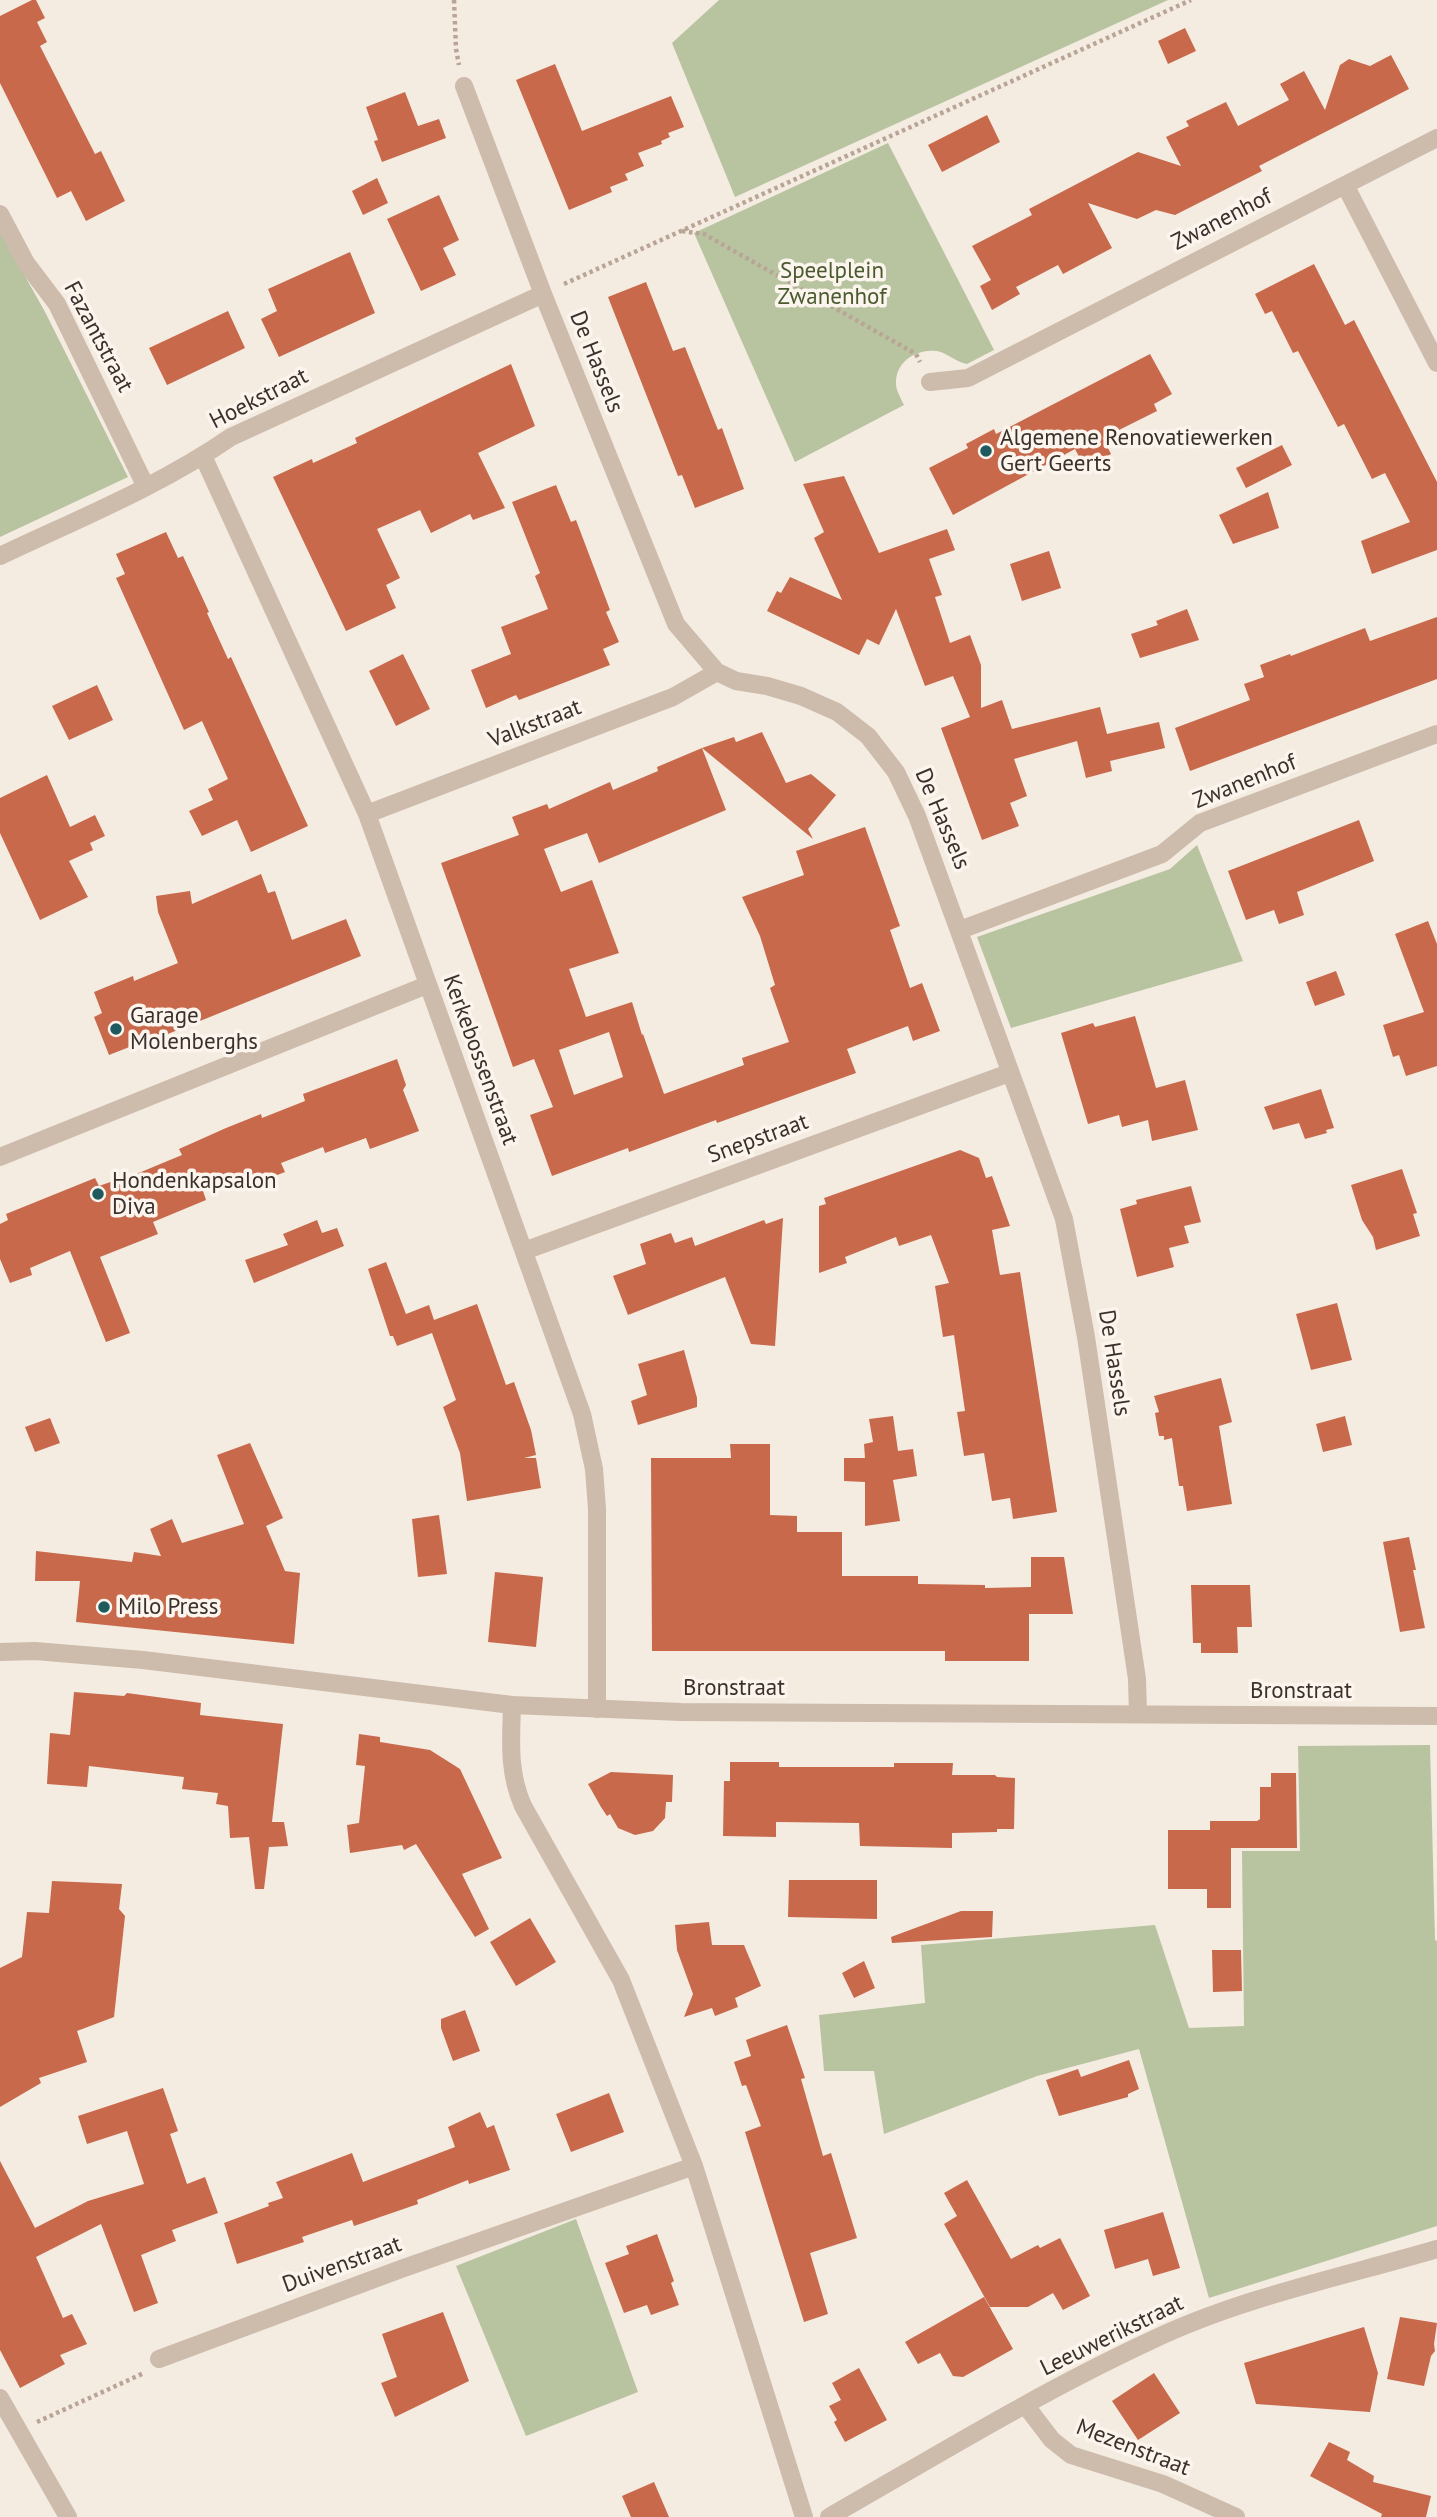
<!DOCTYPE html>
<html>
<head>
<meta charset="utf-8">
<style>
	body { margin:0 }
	canvas { display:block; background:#f4ebe1 }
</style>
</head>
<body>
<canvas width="1437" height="2517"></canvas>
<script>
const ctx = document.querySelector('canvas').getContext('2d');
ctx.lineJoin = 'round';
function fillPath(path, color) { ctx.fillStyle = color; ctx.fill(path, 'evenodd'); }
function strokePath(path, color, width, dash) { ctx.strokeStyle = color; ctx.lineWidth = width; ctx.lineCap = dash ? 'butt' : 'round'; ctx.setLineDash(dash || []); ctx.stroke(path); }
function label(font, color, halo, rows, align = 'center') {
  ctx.font = font + ' "PT Sans",sans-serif'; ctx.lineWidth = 7; ctx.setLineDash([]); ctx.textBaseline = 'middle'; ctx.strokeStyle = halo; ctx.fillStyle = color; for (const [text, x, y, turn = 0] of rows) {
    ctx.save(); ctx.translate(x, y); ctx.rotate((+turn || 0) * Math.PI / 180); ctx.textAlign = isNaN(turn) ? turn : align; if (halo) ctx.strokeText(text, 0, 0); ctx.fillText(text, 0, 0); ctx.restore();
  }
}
const green = new Path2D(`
	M719,0H1168L735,197L672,43Z
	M888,143L994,350L967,364C956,362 947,353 937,351C914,348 891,365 897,390C899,395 902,401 904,405L795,462L694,233Z
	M0,232L44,310L128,477L0,537Z
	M1197,845L1243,961L1011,1028L977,937L1170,869Z
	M1430,1745L1435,1940L1437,1941V2226L1209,2298L1139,2049L1037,2076L884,2134L874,2071H824L819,2015L925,2003L921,1945L1155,1925L1189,2028L1244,2026L1242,1851H1300L1298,1746Z
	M576,2219L638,2392L526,2436L456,2266Z`);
const building = new Path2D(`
	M32,0H36L45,18L37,22L47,42L40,46L95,154L101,151L125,201L86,221L71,191L57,198L0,83V16Z
	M1185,28L1196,51L1168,64L1158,41Z
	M1391,55L1409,89L1259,166L1262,171L1175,215L1156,210L1137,219L1088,203L1112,248L1063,274L1058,265L1016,287L1020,294L992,310L980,286L991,280L972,246L1032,215L1029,209L1138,152L1181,166L1166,137L1189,126L1186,121L1226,102L1238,126L1289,100L1280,84L1304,71L1325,110L1340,65L1349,59L1370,66Z
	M555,64L582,131L671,96L684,127L668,133L670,137L661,141L662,144L638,153L644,166L625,174L628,180L610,187L612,192L569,210L516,80Z
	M405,92L418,126L439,119L446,138L382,162L374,141L378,140L366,107Z
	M987,115L1000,142L942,172L928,145Z
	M377,178L388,203L363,215L352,191Z
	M439,195L459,240L443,248L456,275L421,291L387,219Z
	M350,252L375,313L279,357L261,319L277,311L268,289Z
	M1314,264L1345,325L1354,320L1437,482V550L1372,574L1361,541L1410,522L1385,473L1372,479L1344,424L1338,427L1298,351L1293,353L1272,311L1265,314L1255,294Z
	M646,282L673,351L685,347L718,430L722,428L744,489L695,508L682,475L678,476L608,297Z
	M228,311L245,348L167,385L149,348Z
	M1150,354L1172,394L1154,404L1157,411L1103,438L1111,454L1085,468L1075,449L953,515L929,468L968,448L966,444L994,429L996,434Z
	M511,364L535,426L478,453L505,508L473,520L470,514L431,533L420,510L377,529L400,578L386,585L396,608L346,631L273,477L312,459L313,463L357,443L355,438Z
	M1282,445L1292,465L1246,488L1236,468Z
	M844,476L879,553L947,529L955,550L929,559L942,595L935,597L950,643L970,635L981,665V708L1002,700L1012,729L1100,707L1107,734L1159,722L1165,748L1110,761L1112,771L1086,778L1077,741L1014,759L1027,796L1010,803L1019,826L982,840L941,728L970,717L953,676L925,686L896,609L879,645L867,639L859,655L767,611L777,591L781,593L790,577L842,600L814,538L824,532L803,484Z
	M556,485L571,522L576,520L610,610L606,612L619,642L603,649L610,665L519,700L516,695L486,708L471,670L511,654L501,627L548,609L535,576L540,573L512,502Z
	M1268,492L1279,528L1233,544L1219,515Z
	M166,532L178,558L183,556L209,612L207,613L228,659L231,657L308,826L251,852L237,820L202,836L189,811L213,800L208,789L228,779L202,721L184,730L116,578L125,574L116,554Z
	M1049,551L1061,588L1022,601L1010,564Z
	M1187,609L1199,640L1140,658L1131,634L1158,625L1156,621Z
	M1437,617V679L1190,771L1175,728L1250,700L1244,684L1264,677L1260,665L1290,654L1291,656L1365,628L1370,641Z
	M403,654L430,709L396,726L369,671Z
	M97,685L113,720L69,740L52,706Z
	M762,732L786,783L811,774L836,795L808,829L813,839L702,748L734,737L736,742Z
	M702,748L726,810L599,863L587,833L544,849L561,892L592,880L619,953L569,969L586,1017L632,1002L642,1035L643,1034L664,1094L744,1065L742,1058L789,1042L770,988L775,985L760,936L742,897L804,875L796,851L865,827L900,926L890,930L910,988L922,983L940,1031L913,1041L908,1026L847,1049L856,1073L717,1123L716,1120L629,1152L628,1148L552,1176L530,1115L553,1107L534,1059L513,1067L441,863L519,835L512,817L547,804L549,809L610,782L613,790L658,771L657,767ZM609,1032L623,1077L574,1095L559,1050Z
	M47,775L70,827L95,815L105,836L90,843L93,850L69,861L88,897L40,920L0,833V798Z
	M1359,820L1374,861L1297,892L1304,915L1279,924L1274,910L1246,920L1228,871Z
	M261,874L268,893L275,891L292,940L346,919L361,956L138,1046L137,1044L109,1055L94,1017L102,1013L94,992L133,976L134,981L178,963L158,912L156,896L190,891L192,904Z
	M1428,921L1437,944V1066L1406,1076L1399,1055L1393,1057L1383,1025L1424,1012L1395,934Z
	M1336,971L1345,995L1315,1006L1306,982Z
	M1135,1016L1156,1088L1185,1080L1198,1130L1152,1141L1148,1120L1122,1127L1119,1115L1088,1124L1061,1033L1093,1023L1095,1027Z
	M397,1059L406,1085L403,1090L419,1131L370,1149L366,1138L325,1153L323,1147L281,1163L285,1172L249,1186L245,1176L203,1191L206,1200L153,1222L158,1234L100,1257L130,1333L106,1342L70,1251L30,1268L32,1275L10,1283L0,1259V1224L8,1220L6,1214L95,1178L99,1186L116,1180L117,1182L182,1155L179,1149L226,1128L261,1114L262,1118L305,1101L303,1094Z
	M1321,1089L1334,1128L1326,1130L1327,1133L1305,1139L1299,1123L1273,1130L1264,1107Z
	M960,1150L979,1158L986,1178L992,1176L1010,1226L992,1230L1000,1275L1020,1272L1057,1512L1013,1519L1010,1498L992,1501L984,1453L964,1456L957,1412L965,1411L954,1335L943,1337L935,1286L949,1283L931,1235L899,1246L896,1237L845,1257L847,1263L819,1273V1206L826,1204L824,1198Z
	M1402,1169L1417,1213L1413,1214L1420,1236L1376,1250L1373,1237L1362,1220L1351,1185Z
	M1191,1186L1201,1222L1184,1226L1189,1243L1169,1248L1174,1267L1137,1277L1120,1209L1137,1204L1136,1200Z
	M783,1218L775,1346L751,1344L725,1277L628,1315L613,1276L646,1264L640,1244L671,1233L675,1243L692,1237L695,1246L764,1220L766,1224Z
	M317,1220L322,1233L337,1228L344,1246L254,1283L245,1260L288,1245L283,1234Z
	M386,1262L406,1314L429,1305L434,1320L477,1304L506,1385L514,1382L531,1430L536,1455L524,1458H536L541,1488L467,1501L460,1453L443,1407L456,1400L432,1333L397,1346L393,1336H390L368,1269Z
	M1337,1303L1352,1360L1311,1370L1296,1314Z
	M684,1350L697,1398V1407L638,1425L631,1401L647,1395L638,1364Z
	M1221,1378L1232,1422L1219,1426L1232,1504L1187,1511L1183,1486H1179L1172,1438L1164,1440V1436H1159L1155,1413L1159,1412L1154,1396Z
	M893,1416L898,1451L913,1449L917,1476L893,1480L900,1521L865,1526V1482L844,1481V1458H865L864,1444L873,1442L869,1419Z
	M1345,1416L1352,1445L1323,1452L1316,1424Z
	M50,1418L60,1443L35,1452L25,1427Z
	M250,1443L283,1518L266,1526L285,1571L300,1573L294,1644L76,1622L80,1581H35L36,1551L132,1562L134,1552L161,1556L150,1529L172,1519L182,1543L244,1524L217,1455Z
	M730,1444H770V1515L797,1516V1532H842V1576H918V1584L985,1585V1588L1031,1587V1557H1064L1073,1614H1029V1661H945V1651H652L651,1458H731Z
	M439,1515L447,1574L418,1577L412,1519Z
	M1409,1537L1416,1570H1413L1425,1628L1400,1632L1383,1542Z
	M495,1572L543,1577L536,1647L488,1642Z
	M1191,1585H1250L1252,1627H1237L1238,1653H1201V1643H1193Z
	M74,1692L124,1696L127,1693L201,1703L200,1715L283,1724L272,1822H284L288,1846L269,1847L264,1889H255L249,1837L230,1838L228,1806L216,1804L218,1793L182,1789L184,1777L89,1766L87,1787L47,1784L50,1733L70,1735Z
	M359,1734L380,1737V1742L430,1750L460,1769L502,1858L462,1874L489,1929L475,1937L416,1844L404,1850L402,1845L350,1853L347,1825L359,1823L365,1766L356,1765Z
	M730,1762H779V1767H894V1763H953L952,1775H995L997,1777L1015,1778L1014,1829H997V1832L952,1833V1848L860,1846L859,1823L776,1822V1837L723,1836L724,1781H730Z
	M611,1772L673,1775L672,1802H666L665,1818L653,1831L635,1835L618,1828L610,1814L607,1816L601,1807L588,1784Z
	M1271,1773H1296L1297,1848H1231V1908H1207V1889H1168V1830H1210V1821H1257L1260,1819V1787H1271Z
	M789,1880H877V1919L788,1917Z
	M52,1881L122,1884L119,1909L125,1916L114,2017L77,2031L87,2062L39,2078L41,2083L0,2107V1968L22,1957L27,1912L49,1913Z
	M961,1911H993L992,1937L892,1943L891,1937Z
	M530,1918L556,1962L516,1986L490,1942Z
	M709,1922L712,1945H744L761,1986L735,1998L738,2007L715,2016L712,2008L684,2017L693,1994L677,1950L675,1925Z
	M1212,1950H1241L1242,1991L1213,1992Z
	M864,1961L875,1988L854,1998L842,1973Z
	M465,2010L480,2051L453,2061L441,2028V2019Z
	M787,2025L805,2078L801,2079L823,2156L831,2153L857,2238L810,2253L828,2314L804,2322L745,2132L761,2126L746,2085L742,2086L734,2062L751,2056L746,2040Z
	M1129,2060L1139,2089L1128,2094V2097L1059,2116L1046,2080L1078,2069L1081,2077Z
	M163,2088L178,2131L170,2134L187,2184L205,2177L218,2213L172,2230L176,2241L141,2255L158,2303L134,2312L101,2224L36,2257L63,2318L72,2314L87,2344L60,2355L65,2364L20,2388L0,2350V2161L35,2228L88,2201L144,2184L127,2131L87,2144L78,2116Z
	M609,2093L624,2132L571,2152L556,2114Z
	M480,2112L487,2128L494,2125L510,2170L469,2184L468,2180L417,2200L418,2204L354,2226L352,2220L302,2237L304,2242L237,2264L224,2223L269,2206L268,2203L283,2198L276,2182L352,2153L363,2182L455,2147L448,2127Z
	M967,2180L1011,2259L1038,2245L1040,2248L1060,2238L1090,2296L1063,2310L1053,2293L1028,2307H990L944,2224L957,2216L944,2193Z
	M1163,2212L1180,2268L1153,2276L1148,2259L1115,2269L1104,2230Z
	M657,2234L674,2281L671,2283L679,2305L651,2315L647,2305L624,2313L605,2263L629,2254L626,2246Z
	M984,2297L1013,2349L963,2377L953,2376L940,2353L918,2364L905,2342Z
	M443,2312L469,2381L395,2417L381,2383L397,2377L382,2334Z
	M1400,2317L1437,2323L1434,2344L1435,2351L1431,2356L1424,2386L1387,2379Z
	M1364,2327L1378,2373L1370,2412L1256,2404L1244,2363Z
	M859,2368L887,2420L845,2442L834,2422L837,2420L829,2406L841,2400L832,2383Z
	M1154,2373L1180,2413L1138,2440L1112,2401Z
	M1329,2442L1350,2452L1347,2460L1374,2476L1373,2482L1431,2496L1426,2517H1381L1382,2514L1310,2476Z
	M654,2482L669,2517H631L622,2496Z`);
const path = new Path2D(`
	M454,0L456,49L459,65
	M682,231L704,234L916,354L920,362
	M564,284L1191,0
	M37,2422L144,2373`);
const minor = new Path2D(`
	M464,86L543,294L676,624L717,672L736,681L767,686L801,696L837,712L868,736L896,772L917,816L1064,1219L1086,1337L1137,1679L1138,1714
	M1345,185L1437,363
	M0,214L26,263L57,304L146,487
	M930,382L968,378L1437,138
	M203,456L367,814L582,1414L594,1469L597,1509V1709
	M0,556C78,519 160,486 231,437L543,294
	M367,814L673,697L717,672
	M960,930L1162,854L1200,823L1437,734
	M0,1157L427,985
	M524,1251L1009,1073
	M512,1705C511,1741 508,1772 523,1806L621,1980L694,2166L804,2517
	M159,2359L401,2269L694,2166
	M0,2398L68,2517
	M1026,2406L1052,2440L1071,2455L1163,2484L1236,2517`);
const tertiary = new Path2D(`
	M0,1652L35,1651L143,1660L512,1705L681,1712L1437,1716
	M829,2517C934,2457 1040,2392 1150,2341C1239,2298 1342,2277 1437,2249`);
const markers = [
	[986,451,7,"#1f5a5e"],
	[116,1029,7,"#1f5a5e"],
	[98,1194,7,"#1f5a5e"],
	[104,1607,7,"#1f5a5e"]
];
const streetNames = [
	["Zwanenhof",1222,220,-27],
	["Fazantstraat",98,337,62],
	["De Hassels",596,362,68],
	["Hoekstraat",259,399,-27],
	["Valkstraat",535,724,-21],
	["Zwanenhof",1245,782,-22],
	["De Hassels",942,819,67],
	["Kerkebossenstraat",480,1060,70],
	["Snepstraat",758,1139,-20],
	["De Hassels",1114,1363,81],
	["Bronstraat",734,1688],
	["Bronstraat",1301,1691],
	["Duivenstraat",342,2265,-20],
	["Leeuwerikstraat",1112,2336,-26],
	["Mezenstraat",1133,2448,21]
];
const parkNames = [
	["Speelplein",832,271],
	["Zwanenhof",832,297]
];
const poiNames = [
	["Algemene Renovatiewerken",1000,438],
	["Gert Geerts",1000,464],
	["Garage",130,1016],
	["Molenberghs",130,1042],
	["Hondenkapsalon",112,1181],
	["Diva",112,1207],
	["Milo Press",118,1607]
];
fillPath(green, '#b8c4a0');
fillPath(building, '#c8694b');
strokePath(path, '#b9a596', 4.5, [3.5, 3.5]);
strokePath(minor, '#cdbbac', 18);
strokePath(tertiary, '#cdbbac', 18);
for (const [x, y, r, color] of markers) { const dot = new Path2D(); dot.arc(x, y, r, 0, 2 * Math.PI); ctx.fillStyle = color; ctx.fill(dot); strokePath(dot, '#fbf5ee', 2.5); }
label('23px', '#3b302b', '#fbf5ee', streetNames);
label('23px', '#4a5a2e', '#fbf5ee', parkNames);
label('23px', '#3b302b', '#fbf5ee', poiNames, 'left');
</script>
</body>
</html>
